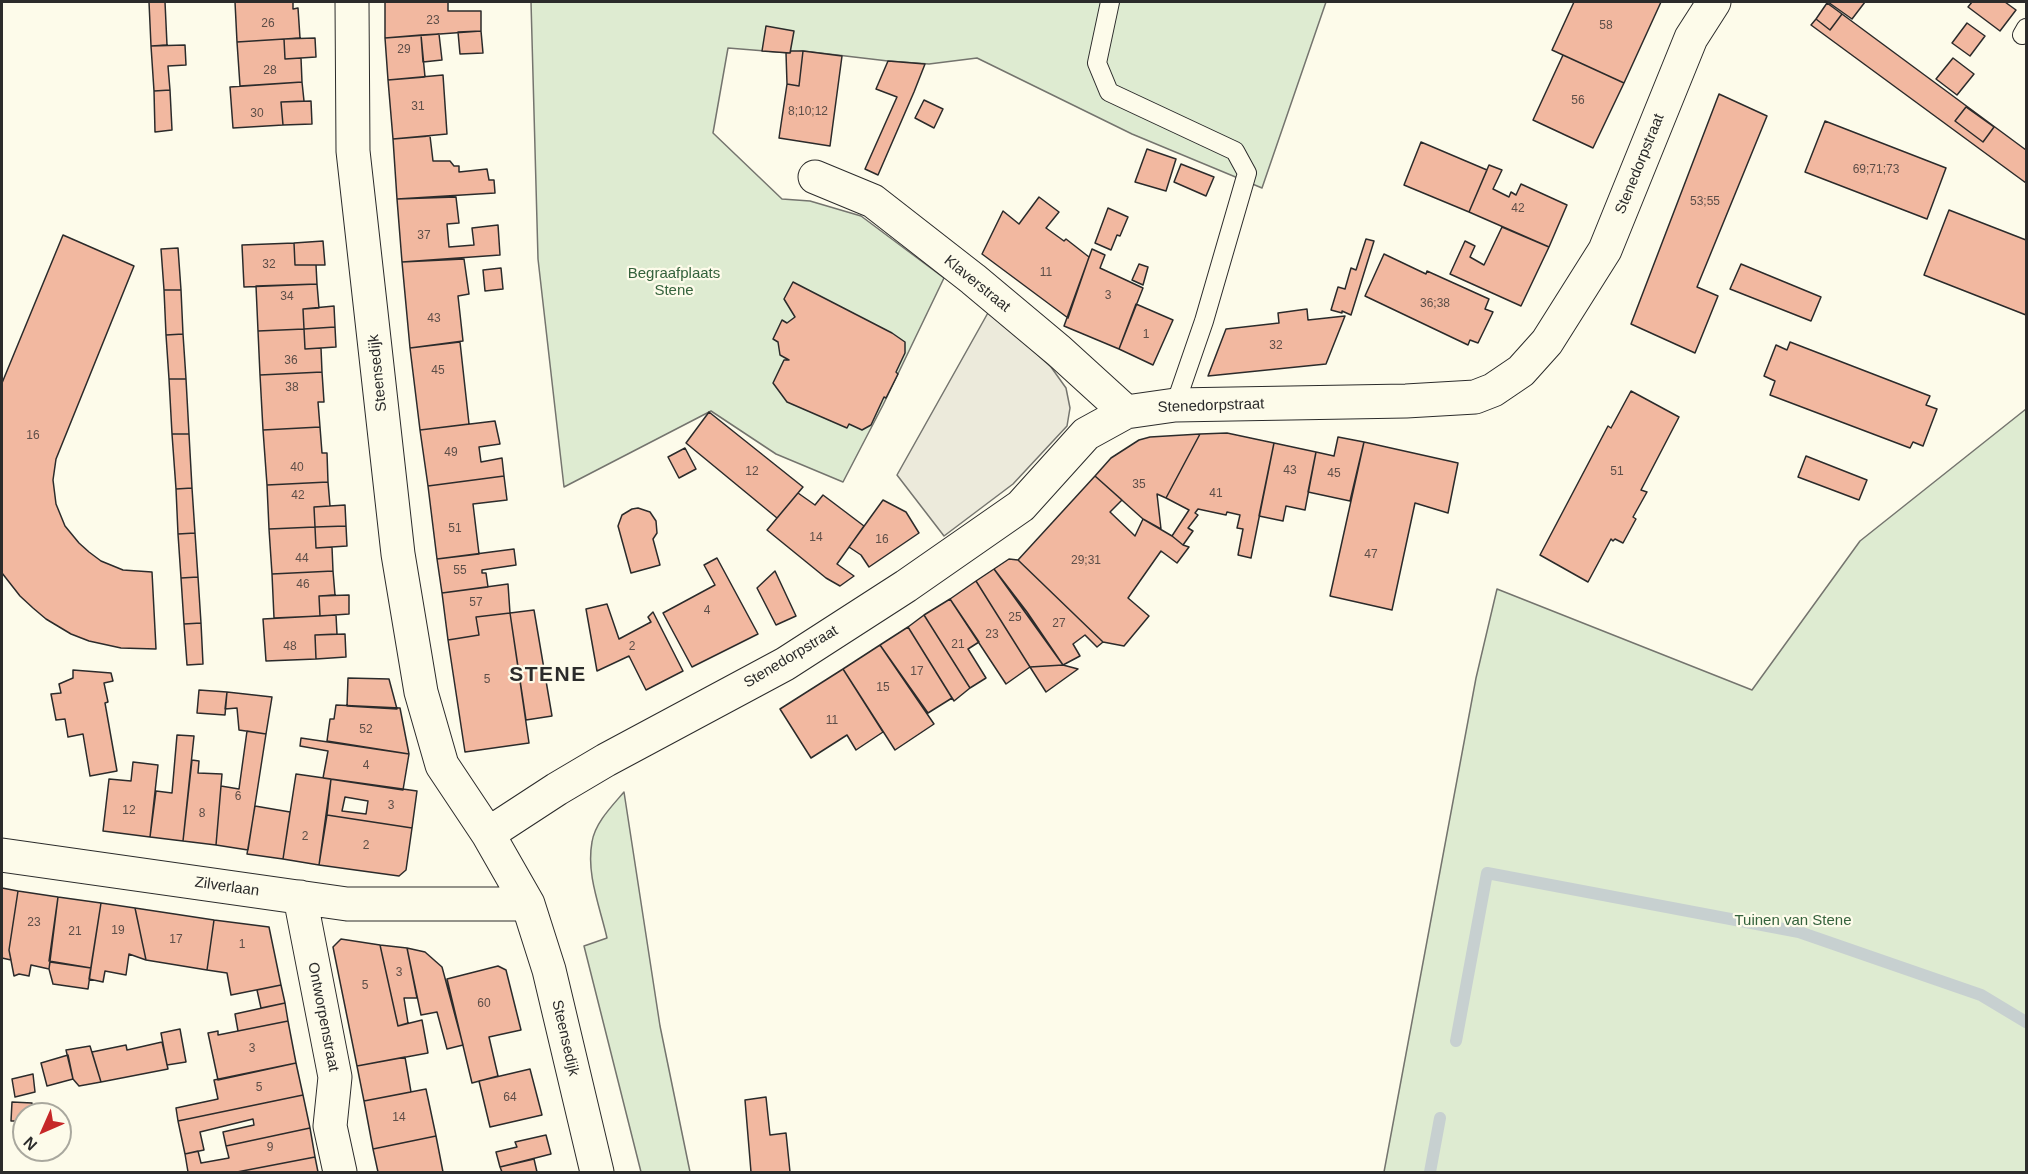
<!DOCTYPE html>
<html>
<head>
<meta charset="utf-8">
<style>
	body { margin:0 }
	#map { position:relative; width:2028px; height:1174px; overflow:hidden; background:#fdfbea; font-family:Helvetica,sans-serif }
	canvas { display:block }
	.frame { position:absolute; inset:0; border:3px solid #2b2b2b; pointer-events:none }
	.north { position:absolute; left:12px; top:1102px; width:60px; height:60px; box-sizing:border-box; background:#fdfbea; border:2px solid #a9a89e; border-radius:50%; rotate:225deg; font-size:16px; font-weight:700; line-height:24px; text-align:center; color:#2b2b2b }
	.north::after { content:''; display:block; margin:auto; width:21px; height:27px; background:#c62828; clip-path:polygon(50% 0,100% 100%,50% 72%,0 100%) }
</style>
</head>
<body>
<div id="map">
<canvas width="2028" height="1174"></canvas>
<div class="frame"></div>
<div class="north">N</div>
</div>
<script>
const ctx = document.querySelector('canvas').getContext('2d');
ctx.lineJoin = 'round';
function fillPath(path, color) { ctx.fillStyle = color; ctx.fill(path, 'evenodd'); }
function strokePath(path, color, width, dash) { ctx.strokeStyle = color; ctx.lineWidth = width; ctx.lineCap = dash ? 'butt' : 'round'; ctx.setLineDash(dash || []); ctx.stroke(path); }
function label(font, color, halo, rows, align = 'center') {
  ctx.font = font + ' Helvetica,sans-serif'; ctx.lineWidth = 4.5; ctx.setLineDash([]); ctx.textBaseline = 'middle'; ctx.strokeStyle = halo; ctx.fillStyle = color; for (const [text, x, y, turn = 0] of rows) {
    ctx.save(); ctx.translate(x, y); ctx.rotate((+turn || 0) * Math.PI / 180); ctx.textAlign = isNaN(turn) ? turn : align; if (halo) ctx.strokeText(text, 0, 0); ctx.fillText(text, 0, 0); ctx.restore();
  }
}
const green = new Path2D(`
	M531,2H1326L1262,188L1132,134L977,58L929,64L888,61L803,51L790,53L728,48L713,133L782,199L810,201L861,216L944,278L883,405L843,482L776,454L711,411L564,487L538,259Z
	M2026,409V1172H1384L1476,678L1497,589L1752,690L1860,541Z
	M624,792L660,1026L690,1172H641L584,946L607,938C600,907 586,874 592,842C595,823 612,806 624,792Z`);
const parking = new Path2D(`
	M989,311L1051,367L1066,388L1070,408L1067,426L1013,484L944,536L897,475Z`);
const stream = new Path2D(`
	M1456,1041L1487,873L1799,932L1981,995L2026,1022
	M1430,1172L1440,1118`);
const building = new Path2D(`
	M149,2H165L167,45L151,46Z
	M235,2H293V9L298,8L300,38L237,42Z
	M385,2H448V11H481V31L385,38Z
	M1574,2H1661L1624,83L1552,50Z
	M1828,2H1865L1852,19Z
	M1972,2H2005L2016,10L2000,31L1968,7Z
	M1827,3L1842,14L1830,30L1816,19Z
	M1842,14L2026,150V183L1811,25L1816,19L1830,30ZM1966,107L1994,127L1983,142L1955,121Z
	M1967,23L1985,36L1970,56L1952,43Z
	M766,26L794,31L790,53L762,51Z
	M481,31L483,53L460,54L458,32Z
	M439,34L442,60L423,62L421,35Z
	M421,35L425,77L388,80L385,38Z
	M315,38L316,57L285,59L284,39Z
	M284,39L285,59L301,58L302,82L240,86L237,42Z
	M185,45L186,65L168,66L170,90L154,91L151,46Z
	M791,51H803L799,86L787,84L786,53H790Z
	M803,51L842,56L830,146L779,138L787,84L799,86Z
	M1563,55L1624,83L1593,148L1533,120Z
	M1953,58L1974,74L1957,95L1936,79Z
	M888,61L925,64L914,92L878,175L865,169L897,97L876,89Z
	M443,75L447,134L393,139L388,80Z
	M302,82L304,101L281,102L283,125L233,128L230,87Z
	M170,90L172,130L155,132L154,91Z
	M1719,94L1767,116L1697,287L1718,296L1695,353L1631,324Z
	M924,100L943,109L934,128L915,118Z
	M311,101L312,124L283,125L281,102Z
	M1966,107L1994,127L1983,142L1955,121Z
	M1825,121L1946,168L1927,219L1805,172Z
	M430,136L433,161H450L454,166H459V172L487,169L489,180H494L495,193L397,199L393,139Z
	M1421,142L1487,170L1469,212L1404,185Z
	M1147,149L1176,159L1166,191L1135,182Z
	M1181,164L1214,177L1206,196L1174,182Z
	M1489,165L1502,170L1493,189L1509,197L1511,192L1516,195L1521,184L1567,205L1549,247L1469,212Z
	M456,197L459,223L447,224L449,247L474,245L472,228L498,225L500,255L402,262L397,199Z
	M1039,197L1059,212L1046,228L1064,241L1066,239L1089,257L1068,318L982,254L1003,211L1019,224Z
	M1108,208L1128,217L1120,236L1117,235L1111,250L1095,243Z
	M1949,210L2026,240V315L1924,275Z
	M1502,227L1549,247L1521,306L1450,274L1465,241L1475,246L1470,257L1484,265Z
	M63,235L134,266L56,459L53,480L56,504L65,526L79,543L89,552L101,561L123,570L152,572L156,649L121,648L89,641L71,634L46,619L33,608L20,596L2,573V383Z
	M1366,239L1374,241L1351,315L1342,311V313L1331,310L1338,287L1345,289L1351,268L1356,270Z
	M323,241L325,265H295L294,243Z
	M294,243L295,265H316L317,284L244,287L242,245Z
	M178,248L181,290H164L161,249Z
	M1092,249L1105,255L1100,268L1143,288L1119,349L1064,326Z
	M1384,254L1426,274L1427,271L1489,299L1485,309L1493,312L1478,343L1470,340L1468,345L1365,296Z
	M464,259L469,294L458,296L463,341L410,348L402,262Z
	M1139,264L1148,267L1143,285L1132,280Z
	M1741,264L1821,297L1811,321L1730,289Z
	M501,268L503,289L485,291L483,270Z
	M793,282L892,333L905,342V353L896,372L898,374L886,398L884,397L871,425L862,430L849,424L847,428L787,402L773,383L784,360H789L780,355L778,342L773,339L782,320L787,323L795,317L784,299Z
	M317,284L319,308L303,309L304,329L258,331L256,286Z
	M164,290H181L183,334L166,335Z
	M1136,304L1173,320L1153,365L1119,349Z
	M334,306L335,327L304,329L303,309Z
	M1307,309L1308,320L1345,316L1326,364L1208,376L1226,329L1279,323L1278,313Z
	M335,327L336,347L305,349L304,329Z
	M304,329L305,349L321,348L322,372L260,375L258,331Z
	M183,334L186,379H169L166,335Z
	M460,342L469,424L420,430L410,348Z
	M1790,342L1930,396L1926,405L1937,409L1923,446L1913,442L1910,448L1770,395L1775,381L1764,376L1776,345L1787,350Z
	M322,372L324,402H318L320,427L263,430L260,375Z
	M169,379H186L189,434H172Z
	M1631,391L1679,417L1641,490L1647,492L1633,517L1636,519L1623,543L1615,539L1613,541L1611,539L1588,582L1540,555L1608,426L1611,428Z
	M709,412L803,487L777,518L686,443Z
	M495,421L500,444L479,447L481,462L502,458L504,476L428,486L420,430Z
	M320,427L322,453H327L328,482L267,485L263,430Z
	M1227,433L1274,443L1251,558L1238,555L1243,529L1237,528L1240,515L1227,512L1226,515L1198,509L1195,513L1198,515L1188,528L1193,531L1183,545L1172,536L1189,510L1166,498L1200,434Z
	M172,434H189L192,488L176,489Z
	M1200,434L1166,498L1157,494L1161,529L1143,519L1095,476L1111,458L1139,440L1150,437Z
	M1338,437L1364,442L1350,501L1308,492L1316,452L1334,456Z
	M1364,442L1458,463L1448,513L1415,503L1392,610L1330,596Z
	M1274,443L1316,452L1305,510L1286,506L1283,521L1259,516Z
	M685,448L696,469L679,478L668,457Z
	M1806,456L1867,480L1859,500L1798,477Z
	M504,476L507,500L473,504L479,554L437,559L428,486Z
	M1095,476L1122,500L1110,512L1135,536L1143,519L1172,536L1183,545L1189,547L1177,563L1161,551L1128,598L1149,616L1124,646L1103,642L1018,560Z
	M328,482L330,506L314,507L315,527L269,529L267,485Z
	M192,488L195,533L178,534L176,489Z
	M798,493L815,505L823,495L864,526L837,564L854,576L840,586L826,578L767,530Z
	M883,500L906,512L919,533L869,567L861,555L849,547Z
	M345,505L346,526L315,527L314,507Z
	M638,508L650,512L656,521L657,533L653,539L660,565L631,573L618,526L622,515L632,509Z
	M346,526L347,546L316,548L315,527Z
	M315,527L316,548L332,547L333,571L272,574L269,529Z
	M195,533L198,577L181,578L178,534Z
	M514,549L516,565L482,570V573H486L488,587L442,593L437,559Z
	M717,558L758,634L692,667L663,613L715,585L704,565Z
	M1009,559L1018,560L1103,642L1097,647L1085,635L1073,644L1080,656L1063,665L994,569Z
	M994,569L1027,612L1063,665L1030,667L976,581Z
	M333,571L335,595L319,596L320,616L274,618L272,574Z
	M775,571L796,616L776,625L757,588Z
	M198,577L201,623L184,624L181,578Z
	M976,581L1030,667L1006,684L950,599Z
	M508,584L510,613L476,617L479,635L448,640L442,593Z
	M349,595V614L320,616L319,596Z
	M950,599L979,642L968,649L986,678L970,688L924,615Z
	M607,604L619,639L651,622L648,617L653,612L683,671L646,690L629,656L597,671L586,609Z
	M534,610L552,716L526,720L510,613Z
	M510,613L529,743L465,752L448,640L479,635L476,617Z
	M336,615L337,634L315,635L316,659L266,661L263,619Z
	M924,615L970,688L954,701L908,627Z
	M201,623L203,664L187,665L184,624Z
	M908,627L952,698L928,713L880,645Z
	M345,634L346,657L316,659L315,635Z
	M880,645L934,724L895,750L843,669Z
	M1063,665L1078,669L1046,692L1030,667Z
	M843,669L883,732L856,750L847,735L811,758L780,709Z
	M73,670L111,673L113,681L104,683L108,702L105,703L117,771L90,776L83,734L68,737L65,719L56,720L51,694L61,693L59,684L73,678Z
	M348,678L389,679L397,709L347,706Z
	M199,690L227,692L225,715L197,713Z
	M227,692L272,697L266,734L239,730L237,708L225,709Z
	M336,705L400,708L409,754L327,741L330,719H334Z
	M247,731L266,734L248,850L216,845L221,786L239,789Z
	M177,735L194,736L183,841L150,837L156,791L172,793Z
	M301,738L409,754L403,790L323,778L328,751L300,746Z
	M192,760L199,761L198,773L222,774L216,845L183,841Z
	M133,762L158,765L150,837L103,831L109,779L131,781Z
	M296,774L331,779L319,865L283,859Z
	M331,779L417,791L412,828L327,815ZM345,797L368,801L366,814L342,811Z
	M255,806L290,812L283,859L247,854Z
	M327,815L412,828L406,870L399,876L319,865Z
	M2,888L18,891L9,950L11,960L2,958Z
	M18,891L58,897L49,969L31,965L29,976L19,974L14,976L9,950Z
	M58,897L101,903L91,968L49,961Z
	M101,903L135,908L146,960L129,954L126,975L105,971L103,982L89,979Z
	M135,908L214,920L207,970L146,960Z
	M214,920L269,927L281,985L231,995L227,973L207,970Z
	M341,939L380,945L398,1026L422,1020L428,1053L357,1066L333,947Z
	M380,945L407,948L417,998H404L408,1023L398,1026Z
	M407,948L425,952L442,967L463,1045L447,1049L437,1012L421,1015Z
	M50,962L91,968L88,989L53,984L49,969Z
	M498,966L506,970L521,1030L489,1037L498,1076L472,1083L447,979Z
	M281,985L285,1003L261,1008L257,990Z
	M285,1003L288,1021L238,1031L235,1014Z
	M288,1021L296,1063L218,1080L208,1033L218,1031V1035Z
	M180,1029L186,1062L167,1065L161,1033Z
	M162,1042L168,1069L101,1082L92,1052L126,1045L127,1050Z
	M90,1046L101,1082L79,1086L73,1079L66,1050Z
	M68,1055L73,1079L47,1086L41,1063Z
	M405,1057L411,1092L364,1101L357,1066Z
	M296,1063L303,1095L178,1121L176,1108L218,1099L214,1080Z
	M530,1069L542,1115L490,1127L479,1081Z
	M33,1074L35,1092L15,1097L12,1079Z
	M426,1089L436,1136L373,1149L364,1101Z
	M303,1095L310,1128L226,1146L223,1132L254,1125L253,1119L200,1132L204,1150L185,1154L178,1121Z
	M766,1097L770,1135L786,1133L790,1172H751L745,1100Z
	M12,1102L32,1103V1114H24V1121H11Z
	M310,1128L315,1157L237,1172H188L185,1154L198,1151L201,1163L229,1158L226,1146Z
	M546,1135L551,1154L500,1167L496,1152L517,1147L515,1142Z
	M436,1136L443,1172H378L373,1149Z
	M315,1157L318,1172H237Z
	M534,1159L537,1172H502L500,1167Z`);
const lane = new Path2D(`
	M1110,2L1097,63L1109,92L1235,151L1247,173L1204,321L1175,405
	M2022,35L2026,28`);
const street = new Path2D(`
	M352,2L353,151L398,554L421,692L442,765L488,834L528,904L549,970L597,1172
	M815,177L873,201L973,279L1059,351L1126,412
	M488,834L557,789L606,760L785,664L906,586L1021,506L1086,434L1126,412L1175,405L1406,401L1475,397L1493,390L1521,371L1547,342L1605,250L1691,38L1714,2
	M2,855L347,904H528
	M300,897L335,1077L330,1126L340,1172`);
const numberNames = [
	["23",433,21],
	["26",268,24],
	["58",1606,26],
	["29",404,50],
	["28",270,71],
	["56",1578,101],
	["31",418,107],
	["8;10;12",808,112],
	["30",257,114],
	["69;71;73",1876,170],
	["53;55",1705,202],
	["42",1518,209],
	["37",424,236],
	["32",269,265],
	["11",1046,273],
	["3",1108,296],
	["34",287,297],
	["36;38",1435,304],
	["43",434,319],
	["1",1146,335],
	["32",1276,346],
	["36",291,361],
	["45",438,371],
	["38",292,388],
	["16",33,436],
	["49",451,453],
	["40",297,468],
	["43",1290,471],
	["12",752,472],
	["51",1617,472],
	["45",1334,474],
	["35",1139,485],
	["41",1216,494],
	["42",298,496],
	["51",455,529],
	["14",816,538],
	["16",882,540],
	["47",1371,555],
	["44",302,559],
	["29;31",1086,561],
	["55",460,571],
	["46",303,585],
	["57",476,603],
	["4",707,611],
	["25",1015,618],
	["27",1059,624],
	["23",992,635],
	["21",958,645],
	["48",290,647],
	["2",632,647],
	["17",917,672],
	["5",487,680],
	["15",883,688],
	["11",832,721],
	["52",366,730],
	["4",366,766],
	["6",238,797],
	["3",391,806],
	["12",129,811],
	["8",202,814],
	["2",305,837],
	["2",366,846],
	["23",34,923],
	["19",118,931],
	["21",75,932],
	["17",176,940],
	["1",242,945],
	["3",399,973],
	["5",365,986],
	["60",484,1004],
	["3",252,1049],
	["5",259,1088],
	["64",510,1098],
	["14",399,1118],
	["9",270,1148]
];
const streetNames = [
	["Stenedorpstraat",1640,164,-68],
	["Klaverstraat",977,284,39],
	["Steensedijk",378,373,-96],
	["Stenedorpstraat",1211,406,-2],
	["Stenedorpstraat",791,657,-31],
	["Zilverlaan",227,887,8],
	["Ontworpenstraat",323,1017,79],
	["Steensedijk",565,1038,77]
];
const parkNames = [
	["Begraafplaats",674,274],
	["Stene",674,291],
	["Tuinen van Stene",1793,921]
];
const districtNames = [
	["STENE",548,675]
];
fillPath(green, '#deebd1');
strokePath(green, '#74746e', 1.5);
fillPath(parking, '#eceadb');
strokePath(parking, '#74746e', 1.5);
strokePath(stream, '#c7d0d0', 12);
fillPath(building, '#f2b8a0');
strokePath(building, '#2b2b2b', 1.5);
strokePath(lane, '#2b2b2b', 20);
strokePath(street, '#2b2b2b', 35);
strokePath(lane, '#fdfbea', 18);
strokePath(street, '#fdfbea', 33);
label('12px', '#5d4e48', null, numberNames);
label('15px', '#2b2b2b', '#fdfbea', streetNames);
label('15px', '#34623c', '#fdfbea', parkNames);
ctx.letterSpacing = '1.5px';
label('bold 21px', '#2b2b2b', '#fdfbea', districtNames);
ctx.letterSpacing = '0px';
</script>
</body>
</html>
